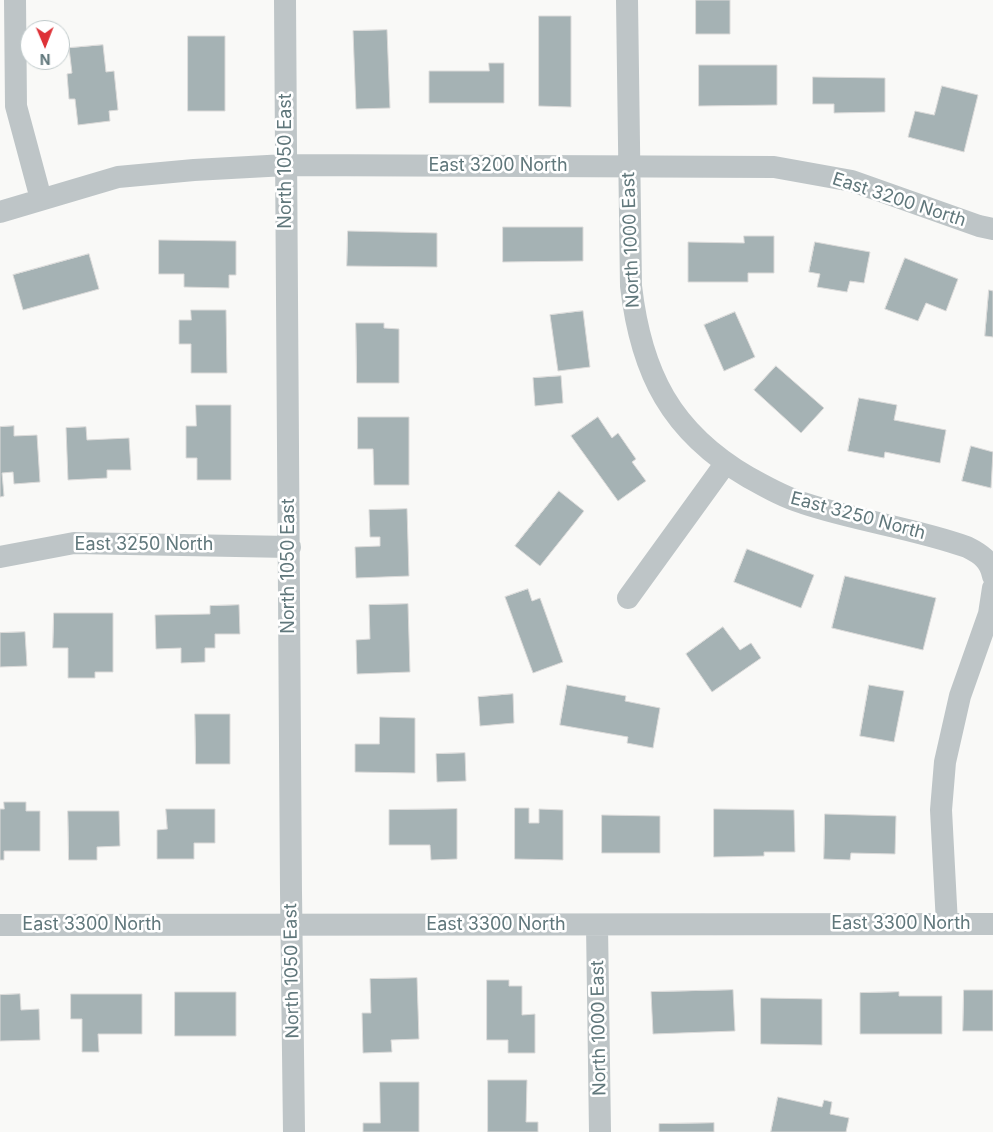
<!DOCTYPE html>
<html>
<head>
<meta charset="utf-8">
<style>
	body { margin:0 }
	#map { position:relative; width:993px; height:1132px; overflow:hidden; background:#f9f9f7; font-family:Inter,sans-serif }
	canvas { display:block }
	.north { position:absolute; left:20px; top:20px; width:50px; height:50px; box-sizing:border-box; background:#fff; border:1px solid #bfc9ca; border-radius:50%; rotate:179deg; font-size:14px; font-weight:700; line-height:20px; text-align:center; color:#60777b }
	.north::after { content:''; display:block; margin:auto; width:18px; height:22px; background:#de3238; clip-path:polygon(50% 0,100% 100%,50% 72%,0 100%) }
</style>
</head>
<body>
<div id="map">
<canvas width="993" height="1132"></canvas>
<div class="north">N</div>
</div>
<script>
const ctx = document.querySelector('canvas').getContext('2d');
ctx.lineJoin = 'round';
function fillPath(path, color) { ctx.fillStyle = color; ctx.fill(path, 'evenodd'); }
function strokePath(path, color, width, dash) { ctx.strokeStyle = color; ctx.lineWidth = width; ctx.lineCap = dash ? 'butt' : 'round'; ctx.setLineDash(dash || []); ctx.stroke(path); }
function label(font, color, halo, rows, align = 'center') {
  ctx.font = font + ' Inter,sans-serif'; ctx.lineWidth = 5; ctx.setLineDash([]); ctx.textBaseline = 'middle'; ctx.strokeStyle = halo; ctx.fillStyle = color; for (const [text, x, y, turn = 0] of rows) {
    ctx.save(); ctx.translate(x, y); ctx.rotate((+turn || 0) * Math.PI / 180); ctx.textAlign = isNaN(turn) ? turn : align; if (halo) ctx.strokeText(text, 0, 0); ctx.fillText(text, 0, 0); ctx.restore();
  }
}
const building = new Path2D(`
	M696,0H730V34H696Z
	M539,16H571V107L539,106Z
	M387,30L390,108L356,109L353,31Z
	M188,36H225V111H188Z
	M103,45L106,72L114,71L118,110L109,111L110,121L78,125L75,99H69L67,74L72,73L69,48Z
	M489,63H504V103H429V71H489Z
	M699,65H777V105L699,106Z
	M813,77L885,78V112L834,113V104H813Z
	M942,86L978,95L964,152L908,137L915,111L934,115Z
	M503,227H583V261L503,262Z
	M348,231L437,233V267L347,266Z
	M744,236H774V273H748V282H688V242L744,243Z
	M159,240L236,241V275H229V288L184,287V274H159Z
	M815,242L870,252L864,283L850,281L847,292L817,287L820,274L809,272Z
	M89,254L99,289L23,310L13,275Z
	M905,258L958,279L946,311L926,303L918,321L885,309Z
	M989,290L993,291V337L985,336Z
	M191,310H226L227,373H191V344H179V320H191Z
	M583,311L590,367L558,371L550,315Z
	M735,312L755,357L724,371L704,325Z
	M356,323H384V328L399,329V383H357Z
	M776,366L824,408L801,433L754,390Z
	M561,376L563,403L535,406L533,378Z
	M859,398L897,405L894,420L946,430L940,463L885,452L884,458L848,451Z
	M196,405H231V480H197V458H186V426H196Z
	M358,417H409V485H374L373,449H358Z
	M598,417L612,438L618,433L636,459L632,462L646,481L618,501L571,436Z
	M14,426V436L37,435L40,482L14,484L13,472L2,473L4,496L0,497V427Z
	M86,427L87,440L129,438L131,470H107V478L68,480L66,428Z
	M971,446L993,452L991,488L962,481Z
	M559,491L584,511L540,566L515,546Z
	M407,509L409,576L356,578L355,547L380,546V537H370L369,510Z
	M747,549L814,575L801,608L734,582Z
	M845,576L936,598L923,650L832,628Z
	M528,589L532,601L540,598L563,662L533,673L505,597Z
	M408,604L410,672L357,674L356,640L370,639L369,605Z
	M239,605L240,634H215V648H205V662L181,663V648L156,649L155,615L210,614V606Z
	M54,613H113V672H95V678H68V648H53Z
	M723,627L740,650L751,643L761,658L712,692L686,654Z
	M25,632L27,666L0,667V633Z
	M567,685L626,696L625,701L660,708L653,748L627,743L628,737L560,725Z
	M869,685L904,691L894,742L860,736Z
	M513,694L514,723L480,726L478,697Z
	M195,714H230V764H196Z
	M380,717L415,718V773L355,772V744H379Z
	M465,753L466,781L437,782L436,754Z
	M4,802H26V811H40V851H4V860H0V809H4Z
	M515,808H529V823H539V809L563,810V860L515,859Z
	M166,809H215V843H194V859H157V830L167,829Z
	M457,809V859L431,860L430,845H389V810Z
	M714,809L794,810L795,852H764V856L714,857Z
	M68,811H119L120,846L97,847V860H69Z
	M825,814L896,816L895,854L851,853L850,860L824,859Z
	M602,815L660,816V853H602Z
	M417,978L419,1039L391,1040L392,1052L363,1053L362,1013H371L370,979Z
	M487,980H509V986H522V1015L535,1014V1053H508V1040H487Z
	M733,990L735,1031L653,1034L651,992Z
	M964,990H993V1031H963Z
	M175,992H236V1036H175Z
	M899,992V996H942V1034H860V993Z
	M20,994L21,1010L39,1009L40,1040L0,1041V995Z
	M71,994H142V1034H98L99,1052H82V1019H71Z
	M761,998L822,999V1045L761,1044Z
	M488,1080H527L526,1122H538V1132H488Z
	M380,1082H419V1132H363V1123H380Z
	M778,1097L822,1107L824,1100L832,1102L830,1114L849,1118L846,1132H771Z
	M714,1123V1132H659V1124Z`);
const minor = new Path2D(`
	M15,0L16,106L41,199
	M285,0L291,892L294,1132
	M627,0L631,286C641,373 671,432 748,477C766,487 783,497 803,503C857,521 914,528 967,547C981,554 990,560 993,576
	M0,212L118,177L194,170L286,165L774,167L852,181L979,226L993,229
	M0,557L74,543L290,547
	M628,598L725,464
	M947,924L941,810L945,762L960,696L989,614L993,588
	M0,925L993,924
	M597,925L600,1132`);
const streetNames = [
	["North 1050 East",286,161,-90],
	["East 3200 North",498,166],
	["East 3200 North",899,200,18],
	["North 1000 East",631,240,-92],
	["East 3250 North",858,516,15],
	["East 3250 North",144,545],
	["North 1050 East",289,566,-90],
	["East 3300 North",901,924],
	["East 3300 North",92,925],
	["East 3300 North",496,925],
	["North 1050 East",292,971,-91],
	["North 1000 East",599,1028,-91]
];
fillPath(building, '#a5b2b4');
strokePath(building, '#dbdad9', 1);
strokePath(minor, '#bec5c7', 22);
label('18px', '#60777b', '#fff', streetNames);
</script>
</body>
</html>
